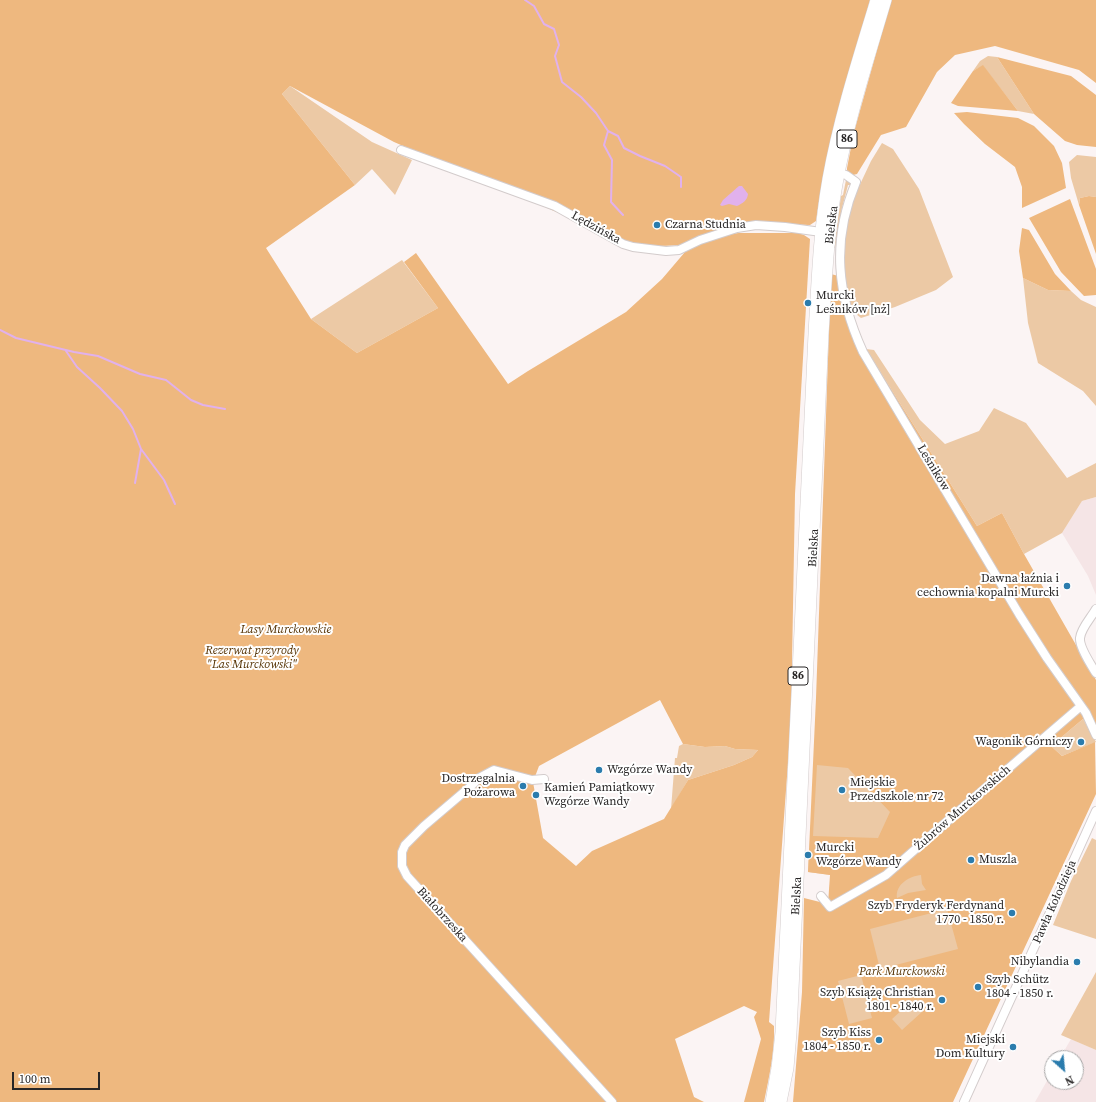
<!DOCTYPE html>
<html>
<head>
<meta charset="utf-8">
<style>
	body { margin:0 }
	#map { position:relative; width:1096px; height:1102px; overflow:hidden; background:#fbf4f4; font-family:"Source Serif 4",serif }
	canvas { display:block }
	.north { position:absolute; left:1044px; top:1050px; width:40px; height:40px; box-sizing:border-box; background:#fff; border:1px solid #a9a8a8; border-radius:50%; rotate:153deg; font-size:11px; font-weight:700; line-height:16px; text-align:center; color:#282626 }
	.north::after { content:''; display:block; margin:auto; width:14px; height:18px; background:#2b7cad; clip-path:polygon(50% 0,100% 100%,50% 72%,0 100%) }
	.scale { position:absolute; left:12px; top:1072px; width:88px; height:18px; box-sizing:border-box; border:2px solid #282626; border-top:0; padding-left:5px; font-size:12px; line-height:14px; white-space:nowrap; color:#282626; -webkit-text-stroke:3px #fff; paint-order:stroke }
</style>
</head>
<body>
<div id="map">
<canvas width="1096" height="1102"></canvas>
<div class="north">N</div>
<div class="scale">100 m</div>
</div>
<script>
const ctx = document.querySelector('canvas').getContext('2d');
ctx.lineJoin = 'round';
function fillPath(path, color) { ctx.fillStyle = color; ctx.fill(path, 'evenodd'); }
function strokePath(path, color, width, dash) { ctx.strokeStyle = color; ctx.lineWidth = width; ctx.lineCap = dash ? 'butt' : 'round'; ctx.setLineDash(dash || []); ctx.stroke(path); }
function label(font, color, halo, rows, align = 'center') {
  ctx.font = font + ' "Source Serif 4",serif'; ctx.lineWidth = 4; ctx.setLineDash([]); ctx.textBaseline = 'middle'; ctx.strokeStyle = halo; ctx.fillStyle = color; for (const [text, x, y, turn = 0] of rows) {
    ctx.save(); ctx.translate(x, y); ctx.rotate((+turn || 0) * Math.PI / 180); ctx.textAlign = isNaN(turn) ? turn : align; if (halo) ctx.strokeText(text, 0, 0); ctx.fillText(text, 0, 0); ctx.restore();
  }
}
const built = new Path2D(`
	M1096,497V595L1088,576L1062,533L1082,501Z
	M1071,1039L1096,1050V1102H1035L1052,1072V1082H1076V1058H1060Z`);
const green = new Path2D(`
	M988,56L997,57L1034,114L1018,111L983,66L973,71L980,61Z
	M290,86L372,142L412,160L395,195L372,169L355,185L282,94Z
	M882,143L893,149L919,189L953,277L936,290L895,307L861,318L851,310L842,277L845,228L855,195L871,161Z
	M1077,155L1096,157V197L1089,196L1080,198L1079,205L1071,178L1069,162Z
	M846,180L851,182L852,185H848L841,212L844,213L839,225L835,248H834L841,196L843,195Z
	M402,260L438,308L357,353L311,319Z
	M1023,278L1048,290L1071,291L1081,300L1096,307V406L1083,391L1038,363L1028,323Z
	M866,349L874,350L920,420L945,444L979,431L994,408L1026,423L1067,478L1096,463V497L1082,501L1062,533L1024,554L1002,513L977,526Z
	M1083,719L1096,742L1062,756L1051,746Z
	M683,744L705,747L725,746L735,749L758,750L752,757L734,765L688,780L671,809L675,758H677L679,746Z
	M875,750L1002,870L953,1099L798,1102L828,906L831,875L808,872L815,759Z
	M1092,838L1096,840V939L1053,925L1071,881Z
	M1096,972V1050L1061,1035Z`);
const forest = new Path2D(`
	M0,0H870L823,177L816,221L810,225L750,223L683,245L661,246L626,242L394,142L290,86L282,94L355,185L266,248L311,319L357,353L438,308L404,262L416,253L508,384L528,371L626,312L662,279L685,252L700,244L729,234L739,233H798L804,235L810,239L795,494L792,663L794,681L769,1022L774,1026C775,1051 769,1077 764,1102H744L761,1039L754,1017L757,1012L744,1006L675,1039L694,1097L704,1102H0ZM660,700L683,744L705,747L725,746L735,749L758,750L752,757L734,765L688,780L664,819L592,851L576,866L543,838L533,782L539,766Z
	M891,0H1096V83L1079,70L995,46L955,55L937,72L906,127L881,135L857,174L853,175L847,172V168L854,132Z
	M997,57L1071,76L1096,95V147L1077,145L1065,141L1034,114Z
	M983,65L1018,111L958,106L951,103L973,71Z
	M967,112L1018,118L1034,126L1054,146L1062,163L1066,188L1022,208V187L1015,167L985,144L964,124L954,113Z
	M1089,196L1096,197V254L1079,205L1080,198Z
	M1070,199L1096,269V295L1084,296L1061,272L1029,218Z
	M1022,228L1029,230L1055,274L1071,291L1048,290L1023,278L1019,251Z
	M831,274L842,277L851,310L866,349L977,526L1002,513L1024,554L1096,680V740L1083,719L1051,746L1062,756L1095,742L1096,794L953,1102H793L802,992L804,898L828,904L830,875L808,872L816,698ZM817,765L848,768L890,812L878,838L813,836ZM921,875L922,884L926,890L908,893L897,898C895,884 910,876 921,875ZM947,909L958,949L880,969L870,929ZM861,975L872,1018L849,1024L838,981ZM913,1000L923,1011L902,1030L892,1019Z`);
const water = new Path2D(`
	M739,186H742L748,194C747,201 743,203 737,206L729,204L722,206L720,205L723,200Z`);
const stream = new Path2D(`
	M525,0L534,6L544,24L554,29L559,45L555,56L562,82L581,97L596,113L608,131L618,136L624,148L640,156L665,166L681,177V187
	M608,131L604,145L612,160L611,202L623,215
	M0,330L16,338L74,352L98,356L140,374L166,380L191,400L203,405L225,409
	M66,351L77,367L100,388L122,411L133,429L141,449L135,483
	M141,449L164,480L175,504`);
const minor = new Path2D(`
	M401,150L555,206L623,244L633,247L666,251L679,250L700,240L737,228L756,225L785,227L821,232
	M839,173L846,175L856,182C831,241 837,295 863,352L1019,614L1047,658L1086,713L1096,735
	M1096,609C1091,618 1081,628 1080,638C1079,647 1091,665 1096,673
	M544,779L532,780L494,770L479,778L471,786L424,826L405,845L402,852V866L407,876L612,1102
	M821,896L830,907L886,875L967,804L1081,706
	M964,1102L1096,811`);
const major = new Path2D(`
	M771,1102L777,1068L781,1032L814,334C817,282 819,230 828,179C839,118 858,59 876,0
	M781,1102L788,1068L791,1033L823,335C826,285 828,234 837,184C848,122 868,61 886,0`);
const markers = [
	[657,225,4,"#2b7cad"],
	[808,303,4,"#2b7cad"],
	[1067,586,4,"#2b7cad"],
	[1081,742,4,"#2b7cad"],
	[599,770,4,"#2b7cad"],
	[523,786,4,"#2b7cad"],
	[842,790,4,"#2b7cad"],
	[536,795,4,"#2b7cad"],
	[808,855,4,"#2b7cad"],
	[971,860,4,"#2b7cad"],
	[1012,913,4,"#2b7cad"],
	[1077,962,4,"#2b7cad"],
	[978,987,4,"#2b7cad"],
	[942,1000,4,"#2b7cad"],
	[879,1040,4,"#2b7cad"],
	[1013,1047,4,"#2b7cad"]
];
const shields = [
	[847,139,20],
	[798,676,20]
];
const shieldNames = [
	["86",847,139],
	["86",798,676]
];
const poiNames = [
	["Czarna Studnia",665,225],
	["Murcki",816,296],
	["Leśników [nż]",816,310],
	["Dawna łaźnia i",1059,579,"right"],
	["cechownia kopalni Murcki",1059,593,"right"],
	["Wagonik Górniczy",1073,742,"right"],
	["Wzgórze Wandy",607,770],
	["Dostrzegalnia",515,779,"right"],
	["Pożarowa",515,793,"right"],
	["Miejskie",850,783],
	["Przedszkole nr 72",850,797],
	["Kamień Pamiątkowy",544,788],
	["Wzgórze Wandy",544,802],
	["Murcki",816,848],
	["Wzgórze Wandy",816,862],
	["Muszla",979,860],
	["Szyb Fryderyk Ferdynand",1004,906,"right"],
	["1770 - 1850 r.",1004,920,"right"],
	["Nibylandia",1069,962,"right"],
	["Szyb Schütz",986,980],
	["1804 - 1850 r.",986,994],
	["Szyb Książę Christian",934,993,"right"],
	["1801 - 1840 r.",934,1007,"right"],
	["Szyb Kiss",871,1033,"right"],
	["1804 - 1850 r.",871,1047,"right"],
	["Miejski",1005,1040,"right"],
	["Dom Kultury",1005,1054,"right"]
];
const streetNames = [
	["Bielska",832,225,-83],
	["Lędzińska",596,228,29],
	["Leśników",933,468,59],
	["Bielska",814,548,-87],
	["Żubrów Murckowskich",963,808,-41],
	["Bielska",797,896,-87],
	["Pawła Kołodzieja",1055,902,-66],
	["Białobrzeska",442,915,48]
];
const parkNames = [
	["Lasy Murckowskie",286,630],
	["Rezerwat przyrody",252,651],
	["\"Las Murckowski\"",252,665],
	["Park Murckowski",902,972]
];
fillPath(built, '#f5e5e6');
fillPath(green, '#ecc9a5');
fillPath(forest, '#eeb87f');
fillPath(water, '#e1b1ec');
strokePath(stream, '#e1b1ec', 2);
strokePath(minor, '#d3cccc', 10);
strokePath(major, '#d3cccc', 12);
strokePath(minor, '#fff', 8);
strokePath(major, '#fff', 11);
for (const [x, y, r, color] of markers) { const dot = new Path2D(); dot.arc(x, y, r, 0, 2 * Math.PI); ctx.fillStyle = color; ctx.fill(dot); strokePath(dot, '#fff', 1.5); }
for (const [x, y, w] of shields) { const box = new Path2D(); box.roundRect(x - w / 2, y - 9, w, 18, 3); ctx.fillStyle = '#fff'; ctx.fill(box); strokePath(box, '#282626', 1); }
label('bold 11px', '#282626', null, shieldNames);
label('12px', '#282626', '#fff', poiNames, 'left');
label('12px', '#282626', '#fff', streetNames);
label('italic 12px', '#543102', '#fff', parkNames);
</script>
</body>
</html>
